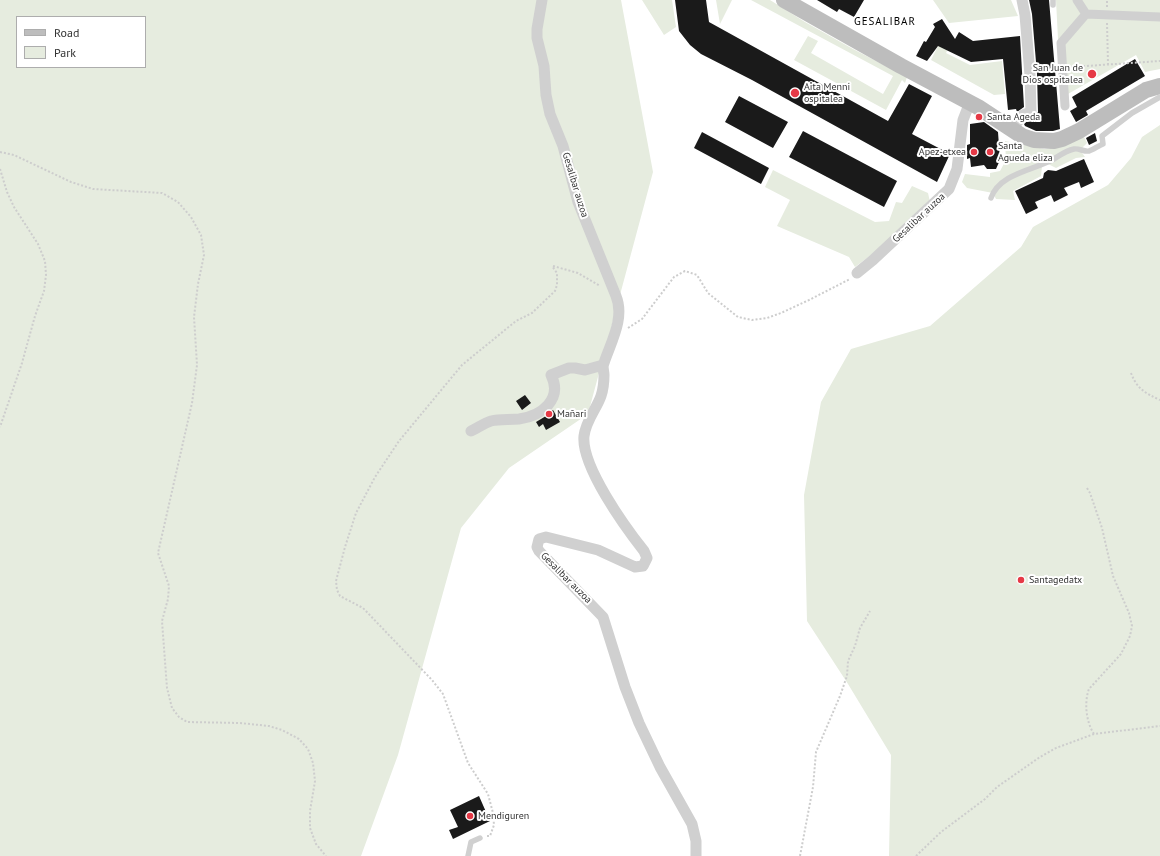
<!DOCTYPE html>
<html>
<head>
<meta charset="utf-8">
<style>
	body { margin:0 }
	#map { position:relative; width:1160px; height:856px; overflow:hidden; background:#fff; font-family:"PT Sans",sans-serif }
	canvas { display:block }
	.legend { position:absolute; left:16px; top:16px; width:130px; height:52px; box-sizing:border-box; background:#fff; border:1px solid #adadad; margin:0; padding:5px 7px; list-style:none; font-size:12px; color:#333 }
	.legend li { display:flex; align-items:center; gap:8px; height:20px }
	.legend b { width:20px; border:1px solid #adadad }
</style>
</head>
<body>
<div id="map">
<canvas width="1160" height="856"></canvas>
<ul class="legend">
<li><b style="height:5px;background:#bdbdbd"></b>Road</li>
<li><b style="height:11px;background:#e6ecdf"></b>Park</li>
</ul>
</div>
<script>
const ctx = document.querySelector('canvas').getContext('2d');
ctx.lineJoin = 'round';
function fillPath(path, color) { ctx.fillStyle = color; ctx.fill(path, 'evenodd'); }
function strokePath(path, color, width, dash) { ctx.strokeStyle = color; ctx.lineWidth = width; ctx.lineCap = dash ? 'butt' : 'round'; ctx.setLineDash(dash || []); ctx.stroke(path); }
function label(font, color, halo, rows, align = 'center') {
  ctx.font = font + ' "PT Sans",sans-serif'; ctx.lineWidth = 4; ctx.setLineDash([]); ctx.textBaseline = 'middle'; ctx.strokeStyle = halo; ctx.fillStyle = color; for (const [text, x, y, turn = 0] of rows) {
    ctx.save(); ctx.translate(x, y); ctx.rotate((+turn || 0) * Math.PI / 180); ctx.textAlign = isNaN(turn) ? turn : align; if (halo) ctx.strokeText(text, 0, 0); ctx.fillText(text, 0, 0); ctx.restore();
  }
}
const green = new Path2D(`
	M0,0H621L653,172L588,414L509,468L461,528L398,755L361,856H0ZM17,17H145V67H17Z
	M642,0H672L676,27L664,35Z
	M716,0H732L720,24Z
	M751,0H770L805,22L853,49L907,77L905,83L902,80L886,110L794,60L808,36L818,41L811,53L883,94L893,76Z
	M933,0H1011L1018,16L949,23Z
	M1056,0H1160V69L1145,72L1136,55L1061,98Z
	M941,40L949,47L946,53L970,65L1002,61L1005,94L994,95L931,60Z
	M1160,125V856H889L891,755L848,684L807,621L804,495L821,402L851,349L930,326L1021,247L1033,227L1108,185L1131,158L1142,137Z
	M1083,135L1087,143L1080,150L1085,157L1076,158L1056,168L1048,164L1042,166L1041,176L1013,191L1015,200L996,199L993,193L967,188L962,182L965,174L990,177V173L1000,171L1006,160L1005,141L1045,149L1067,145Z
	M773,170L875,222L889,221L896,202L902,203L912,186L928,193L930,202L875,252L855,267L849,257L777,226L790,200L765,187Z`);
const building = new Path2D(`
	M675,0H706L709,22L888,121L909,84L932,96L912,134L950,154L937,182L752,80L701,54L690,45L679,31Z
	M817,0H864L854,17L839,9L837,12Z
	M1029,0H1049L1060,129L1053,131H1036L1025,126L1024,124L1027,121L1036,116L1038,112L1037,74L1032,14Z
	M942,19L955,39L959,32L973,41L1020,36L1024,107L1017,112L1016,109L1008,110L1003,59L971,62L938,46L927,61L916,56L924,41L926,42L935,27L933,24Z
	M1135,59L1145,76L1086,111L1088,115L1076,122L1070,111L1077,107L1072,97Z
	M739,96L788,122L773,148L725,122Z
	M984,122L998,132L1000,160L996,169H987L984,165L971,167L970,158L967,159V145L970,144V124Z
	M803,131L897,181L884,207L789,157Z
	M702,132L769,168L761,184L694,148Z
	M1095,133L1097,141L1089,145L1086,138Z
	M1084,159L1094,182L1081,188L1079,182L1064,188L1068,195L1054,202L1051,195L1035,202L1038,208L1026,214L1015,191L1043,178L1044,173L1048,170L1056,171Z
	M525,395L531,403L522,410L516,401Z
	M553,410L560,422L546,430L543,424L539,427L536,422L546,416Z
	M479,796L490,821L453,839L449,830L458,827L450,810Z`);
const path = new Path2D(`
	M1107,7V0
	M1107,23L1108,64
	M1071,67L1160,61
	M0,152L14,155L71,182L93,189L162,193L178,202L191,217L201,235L204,255L198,284L194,317L197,365L192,403L158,553L169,586L168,599L162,621L167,688L172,708L179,717L187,722L240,723L269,726L282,730L299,739L308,749L313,763L315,781L310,811V828L316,844L326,856
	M0,169L7,192L14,207L38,244L45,261L46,275L44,291L35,316L22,363L0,427
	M553,266L578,273L600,286
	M628,328L642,319L674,277L685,271L697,275L708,293L738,317L752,320L767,318L781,313L809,300L850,279
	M1131,373C1137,389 1145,393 1160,400
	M1087,488L1090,493L1102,528L1113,576L1129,613L1132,626L1130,636L1121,654L1089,689C1084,702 1086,722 1094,734
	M487,836H490L494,825L493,813L488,794L468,763L443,694L432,680L363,608L340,596L337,590L336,581L345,547L356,513L375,477L399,441L462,365L516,321L532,313L555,291L557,285V273L552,266
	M800,856L813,787L816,752L840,696L847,676L848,661L855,646L860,628L870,611
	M916,856L941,832L985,799L997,787L1040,757L1056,748L1094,734L1160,726`);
const service = new Path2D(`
	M1053,0V5
	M991,198C999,174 1033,170 1052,160C1059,156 1065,151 1074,149C1079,148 1084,152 1089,151C1093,150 1098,146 1103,144L1102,136L1132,113L1160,97
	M468,856L471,842L480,838`);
const pedestrian = new Path2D(`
	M1077,0L1086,14L1160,17
	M1065,106L1061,43L1086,14`);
const minor = new Path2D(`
	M542,0L537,29V38L544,66L546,95L550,114L563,146L578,202L616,296C625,318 611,342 604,363C602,367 604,371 604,375C604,382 603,390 601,396C596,410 586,420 584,436C581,466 625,527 644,551L647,558L643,566L635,567L598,550L546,537L539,539L537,547L539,551L603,617L625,687L639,723L660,767L692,824L696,841V856
	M1011,130L1023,115L1031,112L1030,75L1025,15L1022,0
	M857,273L873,260L949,189L957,169L963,120L970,102
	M471,431C478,428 484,423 491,421C500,419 509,420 519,419C542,416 563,399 551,375L569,368H575L585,370L603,365`);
const secondary = new Path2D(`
	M784,0L901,66L978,107L1022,136L1034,140L1054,141L1062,139L1079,131L1146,90L1160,86`);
const markers = [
	[1092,74,5,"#e63946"],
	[795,93,5,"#e63946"],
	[979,117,4,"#e63946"],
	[974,152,4,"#e63946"],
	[990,152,4,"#e63946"],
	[549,414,4,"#e63946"],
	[1021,580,4,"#e63946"],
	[470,816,4,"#e63946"]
];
const poiNames = [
	["San Juan de",1083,68,"right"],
	["Dios ospitalea",1083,80,"right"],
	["Aita Menni",804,87],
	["ospitalea",804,99],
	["Santa Ageda",987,117],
	["Santa",998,146],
	["Agueda eliza",998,158],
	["Apez-etxea",966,152,"right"],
	["Mañari",557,414],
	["Santagedatx",1029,580],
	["Mendiguren",478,816]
];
const streetNames = [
	["Gesalibar auzoa",575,185,73],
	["Gesalibar auzoa",919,218,-43],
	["Gesalibar auzoa",566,578,45]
];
const neighbourhoodNames = [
	["GESALIBAR",885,22]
];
fillPath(green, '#e6ecdf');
fillPath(building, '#1a1a1a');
strokePath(path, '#cdcdcd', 2, [2, 2]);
strokePath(service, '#d0d0d0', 5.5);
strokePath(pedestrian, '#d0d0d0', 9);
strokePath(minor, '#d0d0d0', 11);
strokePath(secondary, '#bdbdbd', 16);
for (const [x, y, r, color] of markers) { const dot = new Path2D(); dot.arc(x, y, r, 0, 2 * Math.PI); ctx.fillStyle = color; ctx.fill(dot); strokePath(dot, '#fff', 1.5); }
label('10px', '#333', '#fff', poiNames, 'left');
label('10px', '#333', '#fff', streetNames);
ctx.letterSpacing = '1px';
label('11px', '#000', '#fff', neighbourhoodNames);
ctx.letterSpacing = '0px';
</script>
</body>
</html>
